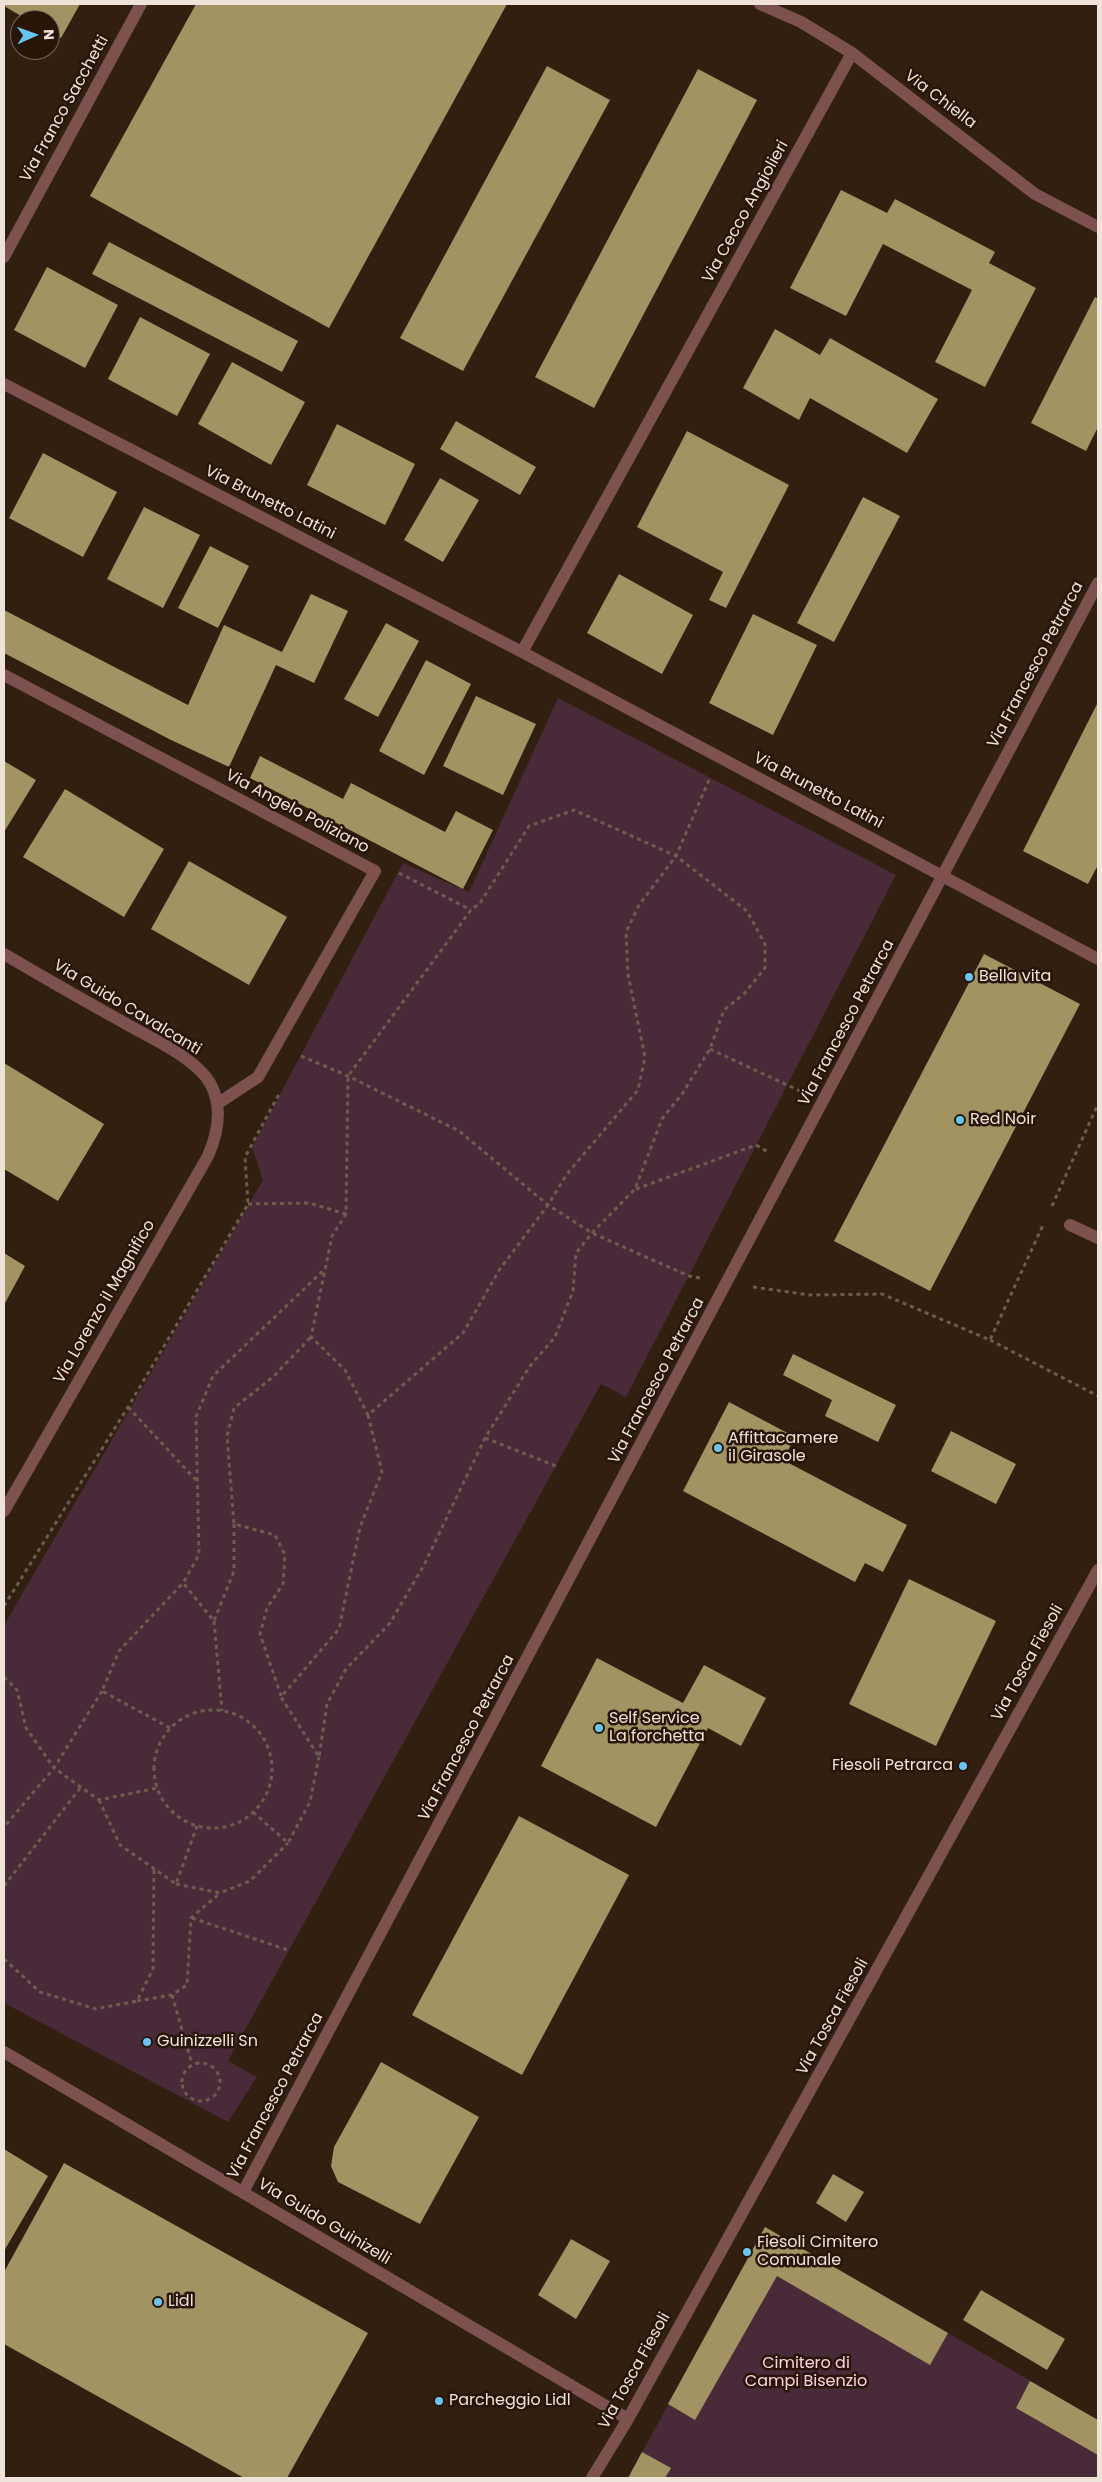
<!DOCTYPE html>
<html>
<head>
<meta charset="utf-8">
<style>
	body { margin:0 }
	#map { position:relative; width:1102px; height:2482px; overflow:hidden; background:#311f10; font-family:Poppins,sans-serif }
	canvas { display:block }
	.frame { position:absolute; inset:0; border:5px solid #efe3d9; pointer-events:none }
	.north { position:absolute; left:10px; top:10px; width:50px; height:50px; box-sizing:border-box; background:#271507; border:1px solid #77675b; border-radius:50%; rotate:88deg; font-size:14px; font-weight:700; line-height:20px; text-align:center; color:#efe3d9 }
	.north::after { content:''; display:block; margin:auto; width:18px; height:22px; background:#6bc3f2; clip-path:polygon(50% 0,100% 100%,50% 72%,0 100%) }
</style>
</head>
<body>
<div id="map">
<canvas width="1102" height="2482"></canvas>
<div class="frame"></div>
<div class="north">N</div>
</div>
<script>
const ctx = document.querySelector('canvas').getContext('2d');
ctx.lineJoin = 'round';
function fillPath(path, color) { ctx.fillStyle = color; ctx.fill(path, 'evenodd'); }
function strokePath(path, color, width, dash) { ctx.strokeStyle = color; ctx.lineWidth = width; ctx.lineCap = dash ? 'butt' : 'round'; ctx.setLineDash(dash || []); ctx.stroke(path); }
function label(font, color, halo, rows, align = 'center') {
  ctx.font = font + ' Poppins,sans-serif'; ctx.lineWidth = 5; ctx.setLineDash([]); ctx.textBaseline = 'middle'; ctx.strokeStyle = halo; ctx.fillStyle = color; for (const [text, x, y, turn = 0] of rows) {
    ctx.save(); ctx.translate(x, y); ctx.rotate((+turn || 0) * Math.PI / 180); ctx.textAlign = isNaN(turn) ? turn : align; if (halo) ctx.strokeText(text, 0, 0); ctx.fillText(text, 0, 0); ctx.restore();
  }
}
const green = new Path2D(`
	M558,698L896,875L626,1397L601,1384L228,2061L257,2077L228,2122L4,2003V1625L263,1180L252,1147L403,863L469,892Z
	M765,2227L1098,2420V2478H628Z`);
const building = new Path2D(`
	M4,4H80L61,38L50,32V20H28L4,6Z
	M196,4H507L329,328L90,196Z
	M547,66L610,100L463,371L400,338Z
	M698,69L757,100L594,408L535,377Z
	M841,190L887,213L895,199L995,252L989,263L1036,288L985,387L935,362L972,290L883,244L846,316L790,288Z
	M109,242L298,341L282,372L92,274Z
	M47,267L118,305L85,368L14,330Z
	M1095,297L1098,299V427L1086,451L1031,423Z
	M140,317L210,354L177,416L108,379Z
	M775,329L820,355L830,338L938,399L907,453L810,398L799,420L743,388Z
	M232,362L305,402L271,465L198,424Z
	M456,421L536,467L520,495L440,449Z
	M337,424L415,464L385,525L307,485Z
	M687,431L789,485L726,608L709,600L723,572L637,527Z
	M43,453L117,492L83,557L9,518Z
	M440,478L479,500L443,562L404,540Z
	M863,497L900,516L834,642L797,623Z
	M144,507L200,535L163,608L107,579Z
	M210,546L249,566L218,628L178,608Z
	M619,574L693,615L662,674L587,633Z
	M311,594L348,611L314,683L276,665L229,767L171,740L4,653V610L188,705L224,625L282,652Z
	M753,614L817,645L773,735L709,703Z
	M386,623L419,641L378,717L344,699Z
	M426,660L471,684L424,775L379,751Z
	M476,696L536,724L503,795L443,766Z
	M1098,702V865L1088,884L1023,851Z
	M260,756L343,799L351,783L445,832L456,811L493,830L463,889L250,778Z
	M4,761L36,780L4,832Z
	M65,789L164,849L124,917L23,857Z
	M189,861L287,917L249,985L151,929Z
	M984,954L1080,1004L930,1291L834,1241Z
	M4,1063L104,1124L58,1201L4,1169Z
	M4,1253L25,1266L4,1305Z
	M793,1354L896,1405L878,1442L825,1416L832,1400L783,1375Z
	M729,1402L795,1437L783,1460L907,1525L883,1572L865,1563L855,1582L683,1491Z
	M951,1431L1016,1464L996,1504L931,1471Z
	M909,1579L996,1621L936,1746L849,1704Z
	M597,1658L683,1703L704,1665L766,1698L741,1746L708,1728L656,1827L541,1766Z
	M519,1816L629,1875L522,2075L412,2015Z
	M381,2062L479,2117L420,2224L338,2182L331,2166L334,2147Z
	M4,2149L48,2176L4,2251Z
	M64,2163L368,2333L287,2478H244L4,2344V2272Z
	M833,2174L864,2192L846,2222L816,2203Z
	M765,2227L948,2333L930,2365L777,2276L695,2420L668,2404Z
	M571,2239L610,2261L576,2319L538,2295Z
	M981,2290L1065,2339L1047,2370L963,2320Z
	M1030,2381L1098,2420V2455L1016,2408Z
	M642,2452L671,2468L665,2478H628Z`);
const path = new Path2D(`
	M399,873L471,910
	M710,1049L800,1091
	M301,1056L348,1076L459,1131L548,1205L592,1233L689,1276L700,1278
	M636,1189L756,1145L768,1152
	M248,1204L309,1203L346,1214
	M1052,1206L1098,1104
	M753,1287L810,1295L882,1294L990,1340L1044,1223
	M990,1340L1098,1396
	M128,1407L196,1480
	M368,1415L382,1472L360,1527L339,1629L281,1697L319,1757L327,1704L346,1669L390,1623L424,1565L485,1438L530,1366L555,1337L573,1291L576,1253L592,1233L635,1189L662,1119L682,1094L710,1049L724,1010L744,994L765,968V944L747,911L676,856L574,810L529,826L480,903L471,910L440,952L348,1076L346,1214L332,1236L311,1337L345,1370L368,1415L463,1333L500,1269L548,1205L567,1174L638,1090L645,1057L628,975L626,932L639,905L676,856L709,780
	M485,1438L556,1466
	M234,1524V1571L214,1621L183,1583L199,1555L196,1417L213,1376L325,1269
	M4,1606L128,1407L248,1204L245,1157L279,1094
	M214,1621L222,1711
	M4,1677L17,1690L26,1728L54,1768L4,1827
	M102,1691L54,1768L99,1800L157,1788
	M281,1696L260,1634L267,1608L283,1584L285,1555L275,1535L234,1524L227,1436L234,1408L273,1377L311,1337
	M154 1769a59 59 0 1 1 118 0a59 59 0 1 1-118 0Z
	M170,1728L102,1691L119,1651L183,1583
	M99,1800L120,1845L176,1884L197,1826
	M253,1812L288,1843L310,1802L319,1757
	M176,1884L220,1893L250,1881L288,1843
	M4,1886L81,1787
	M192,1918L288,1950
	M4,1959L40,1992L96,2009L137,2001L153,1969L154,1869
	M172,1995L192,2064
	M137,2001L172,1995L187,1985L191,1918L220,1893
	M182 2082a19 19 0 1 1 38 0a19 19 0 1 1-38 0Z`);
const minor = new Path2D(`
	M760,4L801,22L852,53L1035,194L1098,227
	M4,257L141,4
	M4,384L522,652L1098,959
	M522,652L852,53
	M4,675L375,871L258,1077L217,1104
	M4,954C43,977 83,1000 123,1022C148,1037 195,1057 210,1083C223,1106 218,1133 208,1156L4,1511
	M1070,1225L1098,1238
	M4,2052L628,2419
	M243,2192L1098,583
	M592,2478L628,2419L1098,1570`);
const markers = [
	[969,977,5,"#6bc3f2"],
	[960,1120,5,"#6bc3f2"],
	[718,1448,5,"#6bc3f2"],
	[599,1728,5,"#6bc3f2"],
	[963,1766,5,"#6bc3f2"],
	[147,2042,5,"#6bc3f2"],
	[747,2252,5,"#6bc3f2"],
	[158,2302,5,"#6bc3f2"],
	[439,2401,5,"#6bc3f2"]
];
const streetNames = [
	["Via Chiella",940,100,37],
	["Via Franco Sacchetti",65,109,-61],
	["Via Cecco Angiolieri",746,212,-61],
	["Via Brunetto Latini",270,503,27],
	["Via Francesco Petrarca",1036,665,-62],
	["Via Brunetto Latini",818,791,28],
	["Via Angelo Poliziano",297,812,28],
	["Via Guido Cavalcanti",127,1008,31],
	["Via Francesco Petrarca",847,1023,-62],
	["Via Lorenzo il Magnifico",105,1302,-60],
	["Via Francesco Petrarca",657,1381,-62],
	["Via Tosca Fiesoli",1028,1663,-61],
	["Via Francesco Petrarca",467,1738,-62],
	["Via Tosca Fiesoli",833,2017,-61],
	["Via Francesco Petrarca",276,2096,-62],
	["Via Guido Guinizelli",324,2222,31],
	["Via Tosca Fiesoli",635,2371,-61]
];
const poiNames = [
	["Bella vita",979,977],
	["Red Noir",970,1120],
	["Affittacamere",728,1439],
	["il Girasole",728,1457],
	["Self Service",609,1719],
	["La forchetta",609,1737],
	["Fiesoli Petrarca",953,1766,"right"],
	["Guinizzelli Sn",157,2042],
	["Fiesoli Cimitero",757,2243],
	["Comunale",757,2261],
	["Lidl",168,2302],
	["Parcheggio Lidl",449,2401]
];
const parkNames = [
	["Cimitero di",806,2364],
	["Campi Bisenzio",806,2382]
];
fillPath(green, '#482a39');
fillPath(building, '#a19362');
strokePath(path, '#6d5d4f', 3, [4, 4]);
strokePath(minor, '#7c514e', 12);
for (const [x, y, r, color] of markers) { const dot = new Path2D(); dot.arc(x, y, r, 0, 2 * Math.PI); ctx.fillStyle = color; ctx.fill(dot); strokePath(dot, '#271507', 2); }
label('16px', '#efe3d9', '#271507', streetNames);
label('16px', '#efe3d9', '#271507', poiNames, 'left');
label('16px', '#ffd0e5', '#271507', parkNames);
</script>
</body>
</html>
